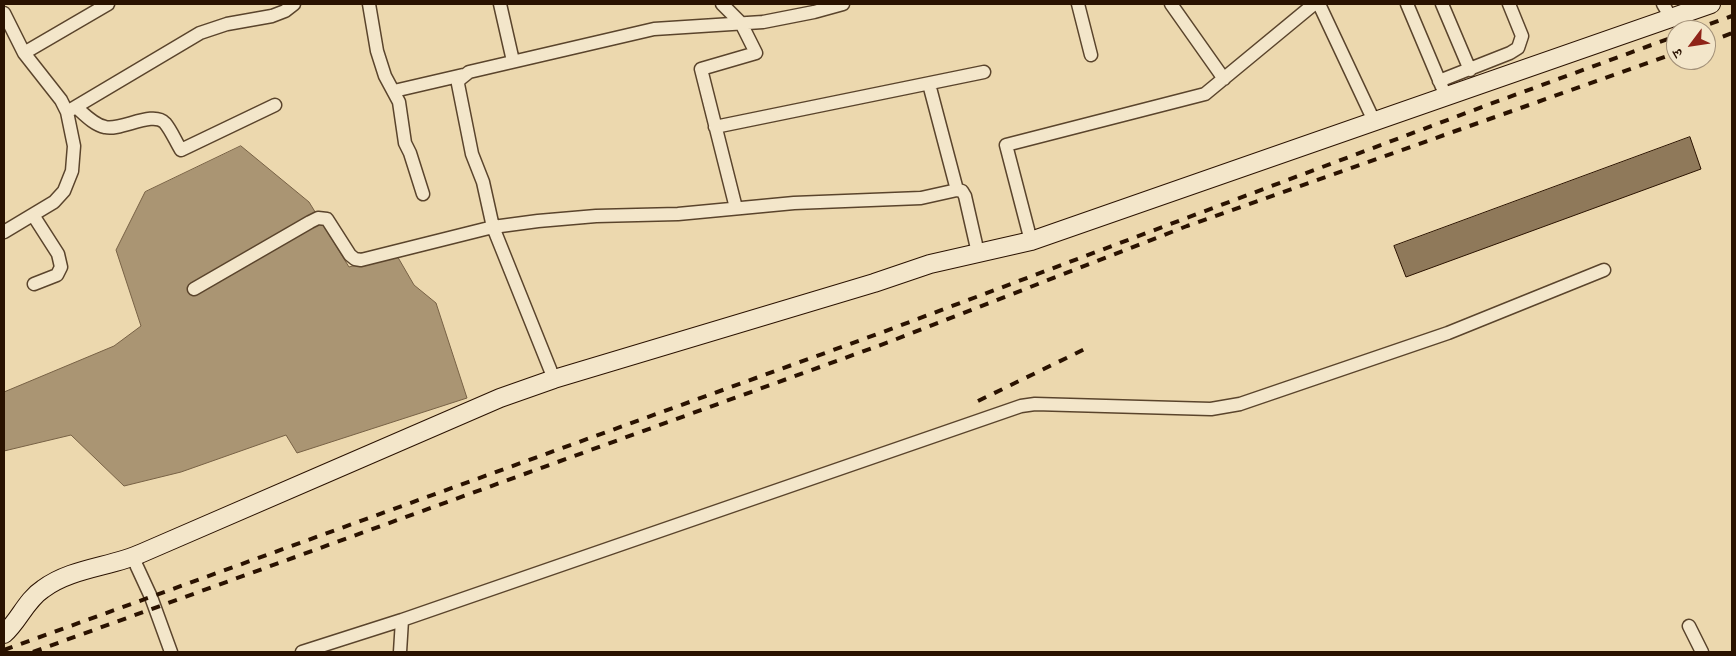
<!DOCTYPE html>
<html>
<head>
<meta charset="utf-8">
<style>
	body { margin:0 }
	#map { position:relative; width:1736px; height:656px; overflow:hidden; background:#ecd8ae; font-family:"Sorts Mill Goudy","Noto Serif Devanagari",serif }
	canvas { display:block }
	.frame { position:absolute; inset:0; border:5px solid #2a1200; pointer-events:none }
	.north { position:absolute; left:1666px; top:20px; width:50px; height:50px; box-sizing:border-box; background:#f3e6ca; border:1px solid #a39179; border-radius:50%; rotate:239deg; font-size:14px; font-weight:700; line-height:20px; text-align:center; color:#2a1200 }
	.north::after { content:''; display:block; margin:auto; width:18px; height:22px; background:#8f2418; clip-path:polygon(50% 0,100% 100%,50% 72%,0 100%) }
</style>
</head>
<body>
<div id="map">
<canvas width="1736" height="656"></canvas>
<div class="frame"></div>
<div class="north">उ</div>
</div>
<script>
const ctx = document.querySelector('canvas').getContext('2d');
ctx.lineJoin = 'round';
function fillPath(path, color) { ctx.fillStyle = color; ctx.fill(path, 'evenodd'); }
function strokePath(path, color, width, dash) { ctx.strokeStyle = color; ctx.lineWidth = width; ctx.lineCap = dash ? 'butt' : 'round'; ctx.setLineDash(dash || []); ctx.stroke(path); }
const water = new Path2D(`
	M241,146L309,202L349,267L396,254L414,285L436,303L467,398L297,453L286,435L181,472L124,486L71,435L4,451V392L114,346L141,326L116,250L145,192Z`);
const building = new Path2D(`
	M1690,137L1701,169L1406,277L1394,246Z`);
const street = new Path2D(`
	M369,4L377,51L385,76L399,102L405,143L410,153L423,194
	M500,4L513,61
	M722,4L741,23L756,53L701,69L736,208
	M1078,4L1091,55
	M1171,4L1224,79
	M1319,4L1374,121
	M1407,4L1442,87
	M1442,4L1470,70
	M1663,4L1671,18
	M4,13L24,53L61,100L67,112L74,146L72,171L64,191L54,202L4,232
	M24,53L108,4
	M1439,81L1510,53L1518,48L1522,36L1509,4
	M929,84L957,190
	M394,91L463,75
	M76,107C84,114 94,125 105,127C121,131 153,110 165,123C171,130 176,142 181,150L275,105
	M67,112L200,33L227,24L272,16L285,11L294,4
	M715,127L984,72
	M33,215L58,254L61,267L57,275L34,284
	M1031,241L1006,145L1205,94L1314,4
	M194,289L310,222L318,218L327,219L350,255L355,259L361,260L493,227L538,221L596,216L678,214L794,203L921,198L957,190L962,191L965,196L978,253
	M554,379L493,227L483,182L472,154L458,84L459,80L469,72L654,29L763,22L814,12L843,4
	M133,558L151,597L171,652
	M1689,626L1702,652
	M302,652L402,620L1021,406L1035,404L1211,409L1240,404L1448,333L1604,270
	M400,652L402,620`);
const secondary = new Path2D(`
	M4,634C19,621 26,600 43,589C71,568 111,567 142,553C261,501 381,450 500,398L554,379L874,283L930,264L1031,241L1711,4`);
const rail = new Path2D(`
	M1693,30L1732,16
	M1706,43L1732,33
	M978,401L1091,346
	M4,650L883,332L1490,104L1676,36
	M33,652L889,342L1187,226L1676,53`);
fillPath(water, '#aa9573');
strokePath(water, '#776145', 1);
fillPath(building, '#8f795a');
strokePath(building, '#2a1200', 1);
strokePath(street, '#5a442c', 15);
strokePath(secondary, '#2a1200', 20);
strokePath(street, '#f3e6ca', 12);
strokePath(secondary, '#f3e6ca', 18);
strokePath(rail, '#2a1200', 4, [9, 9]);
</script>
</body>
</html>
